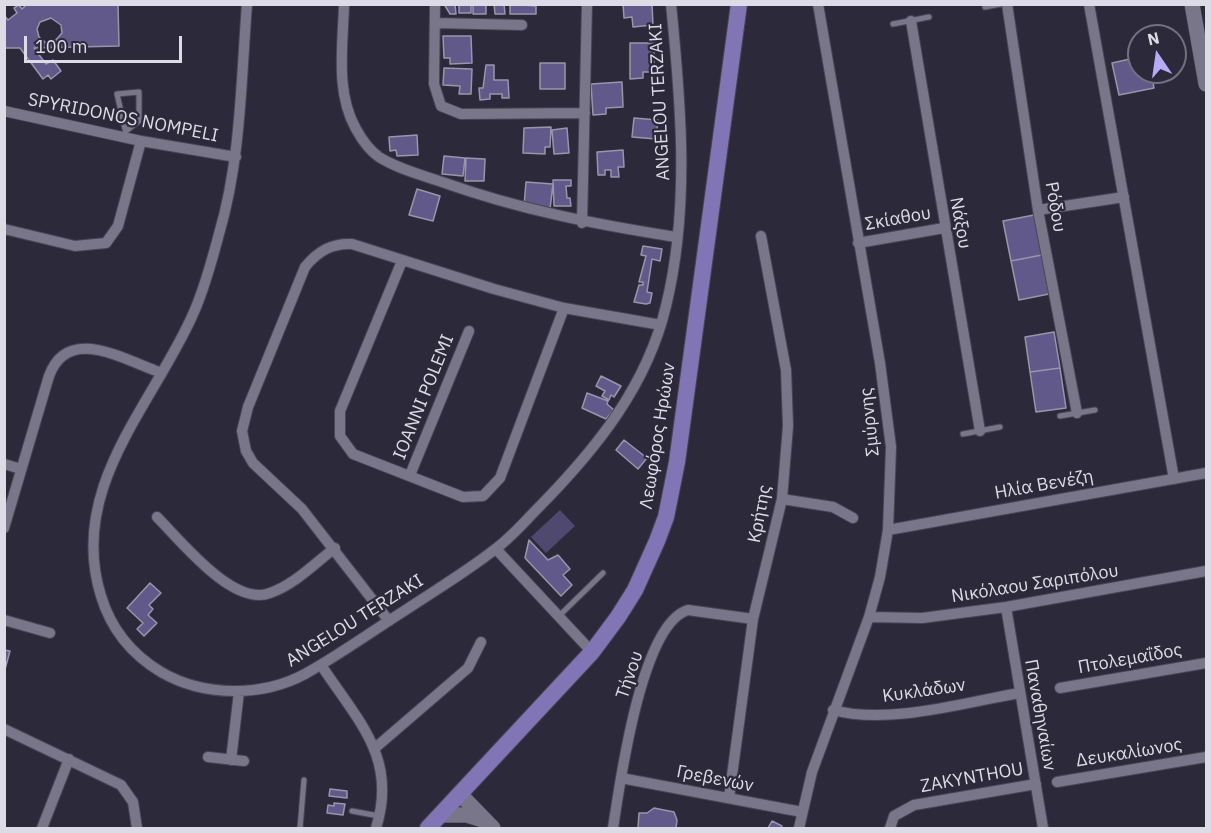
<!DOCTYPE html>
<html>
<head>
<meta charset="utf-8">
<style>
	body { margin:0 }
	#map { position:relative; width:1211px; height:833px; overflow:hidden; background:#2c2a3a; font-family:"IBM Plex Sans",sans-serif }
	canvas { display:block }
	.frame { position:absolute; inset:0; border:6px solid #dcdbe6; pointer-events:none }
	.north { position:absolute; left:1127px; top:24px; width:60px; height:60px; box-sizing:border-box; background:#2c2a3a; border:2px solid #72717f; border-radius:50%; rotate:347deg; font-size:16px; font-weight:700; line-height:24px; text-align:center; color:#dcdbe6 }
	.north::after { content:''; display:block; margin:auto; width:21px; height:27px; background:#b7abf8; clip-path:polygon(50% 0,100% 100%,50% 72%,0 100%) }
	.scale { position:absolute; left:24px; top:36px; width:158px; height:27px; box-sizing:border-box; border:3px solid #dcdbe6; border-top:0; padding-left:8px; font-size:18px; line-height:21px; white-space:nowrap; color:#dcdbe6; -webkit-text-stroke:4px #2c2a3a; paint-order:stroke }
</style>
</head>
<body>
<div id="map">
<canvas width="1211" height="833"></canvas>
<div class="frame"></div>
<div class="north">N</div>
<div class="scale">100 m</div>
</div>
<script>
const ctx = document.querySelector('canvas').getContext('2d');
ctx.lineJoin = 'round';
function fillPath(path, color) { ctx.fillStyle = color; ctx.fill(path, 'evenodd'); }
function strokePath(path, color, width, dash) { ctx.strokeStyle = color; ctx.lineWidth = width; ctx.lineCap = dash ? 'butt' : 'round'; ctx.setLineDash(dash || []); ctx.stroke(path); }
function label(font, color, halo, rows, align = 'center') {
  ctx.font = font + ' "IBM Plex Sans",sans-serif'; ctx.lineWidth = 4.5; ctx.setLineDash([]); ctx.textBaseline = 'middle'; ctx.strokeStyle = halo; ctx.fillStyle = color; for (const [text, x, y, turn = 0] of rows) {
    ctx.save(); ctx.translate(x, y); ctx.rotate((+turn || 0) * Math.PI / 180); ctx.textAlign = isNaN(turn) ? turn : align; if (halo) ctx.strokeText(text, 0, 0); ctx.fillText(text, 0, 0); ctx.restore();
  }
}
const green = new Path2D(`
	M560,510L575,526L546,553L531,537Z`);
const building = new Path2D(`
	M27,4H118L119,46L34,48L46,64L53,60L61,71L51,79L48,75L43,79L20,48H4V15L8,20L17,13L14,8L19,5L22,9ZM51,18L61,25L62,33L54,42L46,43L39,37L37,29L40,22Z
	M444,4H455L456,14H450Z
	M459,4H471V13H459Z
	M473,4H486V14H473Z
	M494,4H504L505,14H495Z
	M510,4L536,6V14H510Z
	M623,4H652L653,25L633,27L632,17L624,18Z
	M443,36H471L472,63L450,64V58H444Z
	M630,43H654V72H643V78L630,79Z
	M1139,57V72H1151L1154,88L1119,95L1112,63Z
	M540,63H565V89H540Z
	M486,65H494V80H508L509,98H502V94H490V99L480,100L479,88H483Z
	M444,68L472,69L471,94H459L460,86L443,85Z
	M622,82L623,107L606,108V114L593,115L591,84Z
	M634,118L658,120L656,139L632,137Z
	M551,127L550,147H545V154L523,153L524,128Z
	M567,128L569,153L554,154L552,130Z
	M417,135L418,155L397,156L396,150L390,151L389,137Z
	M623,150L624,167H618L619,177H611V170H605V175H598L597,152Z
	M444,156L465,158L463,176L442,174Z
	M466,158L485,159L484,181H465Z
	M553,180H571V186H566L567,198H570L571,206H554Z
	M526,182L553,184L550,209L524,206Z
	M417,189L440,196L433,221L409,215Z
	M1034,215L1042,255L1011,261L1003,221Z
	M643,246L662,249L660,261L652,259L647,292L652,293L650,303L646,304L634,302L639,285H643V282H639L646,256L641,255Z
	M1042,255L1049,294L1019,300L1011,261Z
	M1054,332L1060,368L1030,372L1025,337Z
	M1060,368L1066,408L1036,412L1030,372Z
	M601,376L621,386L614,397L611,395L609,400L602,396L605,391L596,386Z
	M587,393L608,401L607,404L614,410L606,419L582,408Z
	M624,440L647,458L638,469L616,450Z
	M529,540L548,560L558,555L570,569L563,575L572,585L561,596L525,558Z
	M150,583L161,593L149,605L153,609L148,615L157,623L144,636L137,629L143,623L127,608Z
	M4,650L10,651L4,673Z
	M330,789L347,791V798L329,796Z
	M334,803L345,804L343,815L327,813L328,805L334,806Z
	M654,808L674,812L677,820L676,828H638L639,813H647Z
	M772,821L782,826L781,828H768Z`);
const lane = new Path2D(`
	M985,7L1001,4
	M893,24L929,17
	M126,131L139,121V92L117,94L127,138
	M1060,416L1095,410
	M963,434L1000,427
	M559,616L603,573
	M352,811L379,816
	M300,828L304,780`);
const street = new Path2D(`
	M247,4C241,81 241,159 219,234C212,260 205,287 194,312C154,404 67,487 101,596C111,629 131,654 161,672C204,697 262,697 305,674C339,655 371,632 404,611C434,591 466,572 494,550C511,538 525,521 540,506C596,449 647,386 666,306C690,208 681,104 671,4
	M344,4C343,45 335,92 356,129C362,140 369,150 379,157C398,169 422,175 442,182C521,210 594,224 676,237
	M435,4L434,84L441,106L461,114L585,113
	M1007,4L1038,210L1077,413
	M1089,4L1174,479
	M911,21L980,431
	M435,23L522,25
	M4,111L141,141L236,157
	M1038,210L1124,197
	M582,223L587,4
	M4,229L75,246L106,243L118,226L141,141
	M858,243L944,228
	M402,261L340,411V436L353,454L463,497L483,496L500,478L564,308
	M4,464L21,469
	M410,475L469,331
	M782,499L833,507L853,518
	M157,517C181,541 233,607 270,593C294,585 315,563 335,548
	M4,528L49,376C68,324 124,360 162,373
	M888,530L1206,473
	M496,549L592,652
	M1006,607L1043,828
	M869,617L922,618L1006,607L1206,571
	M4,620L50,633
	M389,621L302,509L253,463L246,451L242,431L248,407L305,267C318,251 332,243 352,244L494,289L564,308L661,325
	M321,665C358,721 398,758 376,828
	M1060,688L1206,663
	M833,710C888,725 963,703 1019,693
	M4,729L121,785L133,802L137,828
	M375,748L468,668L481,642
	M208,757L244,761
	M231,760L239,692
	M621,778L802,812
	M1057,782L1206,757
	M729,798L753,619L782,499L788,426L786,370L761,236
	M42,828L69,759
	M613,828C620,783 641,624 688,610L753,619
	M799,828L812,772L869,617L880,577L888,530L891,447L880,363L818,4
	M890,828L894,816L914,805L1036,784`);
const secondary = new Path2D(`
	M1192,4L1206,84
	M460,794L493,828
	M440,815H467L483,820`);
const primary = new Path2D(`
	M428,828L592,652L618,617L635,590L657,541L666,517L677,462L739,4`);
const streetNames = [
	["ANGELOU TERZAKI",660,102,-93],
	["SPYRIDONOS NOMPELI",123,118,11],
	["Ρόδου",1055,207,80],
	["Σκίαθου",898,219,-10],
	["Νάξου",960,223,80],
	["IOANNI POLEMI",424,397,-68],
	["Σμύρνης",870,422,-96],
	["Λεωφόρος Ηρώων",658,436,-81],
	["Ηλία Βενέζη",1044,485,-10],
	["Κρήτης",760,514,-79],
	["Νικόλαου Σαριπόλου",1035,584,-9],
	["ANGELOU TERZAKI",355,621,-32],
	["Πτολεμαΐδος",1130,659,-10],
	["Τήνου",630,675,-71],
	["Κυκλάδων",924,691,-8],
	["Παναθηναίων",1040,715,80],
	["Δευκαλίωνος",1129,753,-9],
	["ZAKYNTHOU",972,778,-10],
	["Γρεβενών",715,779,11]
];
fillPath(green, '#4f4970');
fillPath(building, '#61598a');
strokePath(building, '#9896ab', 1.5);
strokePath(lane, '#484654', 7);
strokePath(street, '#484654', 12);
strokePath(secondary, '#484654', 16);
strokePath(primary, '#484654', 18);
strokePath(lane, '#79768a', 5);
strokePath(street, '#79768a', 10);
strokePath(secondary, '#79768a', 15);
strokePath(primary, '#8175b6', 16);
label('18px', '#dcdbe6', '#2c2a3a', streetNames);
</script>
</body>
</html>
